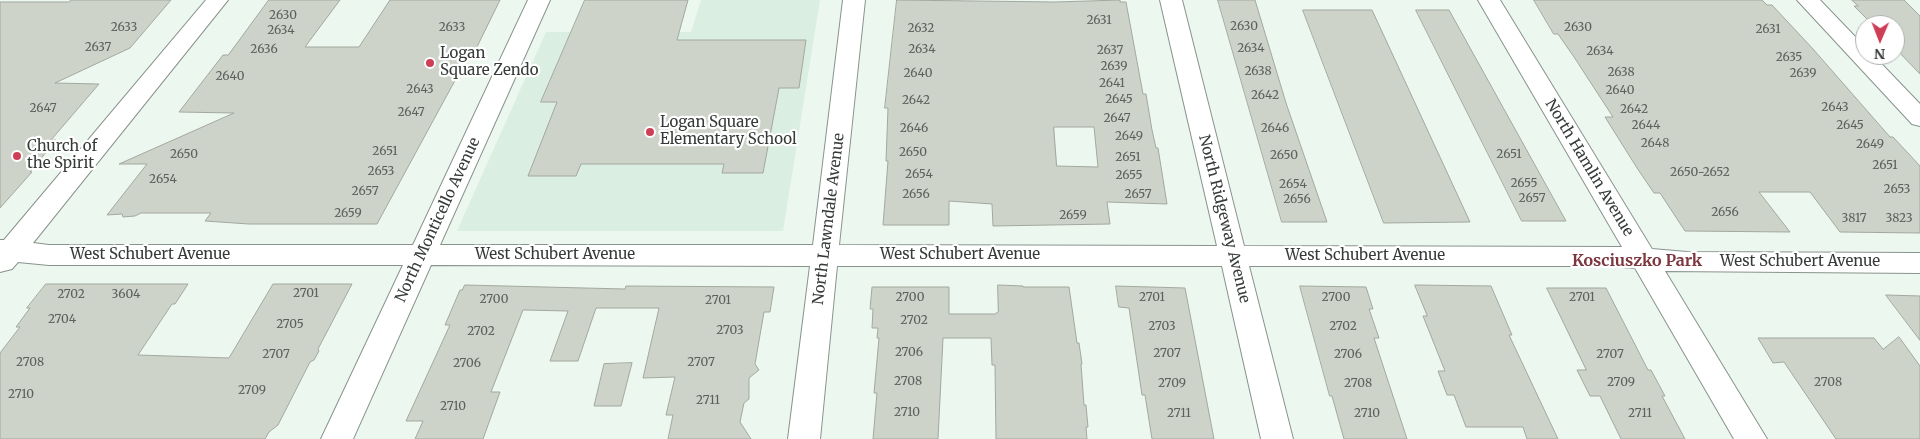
<!DOCTYPE html>
<html>
<head>
<meta charset="utf-8">
<style>
	body { margin:0 }
	#map { position:relative; width:1920px; height:439px; overflow:hidden; background:#ecf7f0; font-family:Merriweather,serif }
	canvas { display:block }
	.north { position:absolute; left:1855px; top:15px; width:50px; height:50px; box-sizing:border-box; background:#fff; border:1px solid #afb1af; border-radius:50%; rotate:181deg; font-size:14px; font-weight:700; line-height:20px; text-align:center; color:#363b38 }
	.north::after { content:''; display:block; margin:auto; width:18px; height:22px; background:#ce3e57; clip-path:polygon(50% 0,100% 100%,50% 72%,0 100%) }
</style>
</head>
<body>
<div id="map">
<canvas width="1920" height="439"></canvas>
<div class="north">N</div>
</div>
<script>
const ctx = document.querySelector('canvas').getContext('2d');
ctx.lineJoin = 'round';
function fillPath(path, color) { ctx.fillStyle = color; ctx.fill(path, 'evenodd'); }
function strokePath(path, color, width, dash) { ctx.strokeStyle = color; ctx.lineWidth = width; ctx.lineCap = dash ? 'butt' : 'round'; ctx.setLineDash(dash || []); ctx.stroke(path); }
function label(font, color, halo, rows, align = 'center') {
  ctx.font = font + ' Merriweather,serif'; ctx.lineWidth = 4.5; ctx.setLineDash([]); ctx.textBaseline = 'middle'; ctx.strokeStyle = halo; ctx.fillStyle = color; for (const [text, x, y, turn = 0] of rows) {
    ctx.save(); ctx.translate(x, y); ctx.rotate((+turn || 0) * Math.PI / 180); ctx.textAlign = isNaN(turn) ? turn : align; if (halo) ctx.strokeText(text, 0, 0); ctx.fillText(text, 0, 0); ctx.restore();
  }
}
const built = new Path2D(`
	M701,0H820L783,231H457L546,32H691Z`);
const building = new Path2D(`
	M71,0H171L130,48L55,83L99,84L51,140H56L30,172H32L0,208V2H69Z
	M269,0H340L305,47H359L390,0H500L475,51H471L377,224H249L205,221L211,213H141L135,216L123,217L122,214L107,215L147,164H119L234,113L179,112L223,55H228Z
	M585,0H688L677,40H806L799,88H779L763,173H722L724,164H581L576,176H528L557,102H541Z
	M897,0L1055,2L1120,0V2H1126L1143,94H1146L1152,130L1156,148H1158L1167,204L1107,202L1110,224L993,226L992,204L949,201V225H883L888,161H886L888,108H885ZM1054,127H1094L1098,167L1057,166Z
	M1218,0H1255L1286,103L1327,222H1282Z
	M1534,0H1762L1767,5H1772L1813,49L1890,137H1893L1920,166V233L1840,232L1810,192H1759L1790,232L1685,231L1660,193H1654L1637,168L1605,117H1613L1574,57L1558,34H1554Z
	M1852,0H1904L1920,16V74L1895,48V25H1873L1854,6H1858Z
	M1303,10H1372L1470,222L1384,223Z
	M1416,10H1449L1566,221H1522Z
	M46,284H188L175,304H172L138,355L229,358L273,284H352L318,349L319,351L314,360L310,362L278,425L269,432L265,439H0V353L20,327H16L30,308H27Z
	M465,285L625,289L626,286L774,287L770,312H764L755,364L759,370L749,378V399L744,403L740,422L751,439H668L673,415H666L675,377L643,378L659,308H596L578,361H550L568,311L523,310L491,392H500L483,439H415L423,421H406L450,325H445L460,290H462Z
	M998,285L1023,286V287H1069L1077,343H1079L1082,364H1081L1084,405H1086L1088,427H1086L1087,439H996L995,365H992L991,338H943L938,439H873L877,393H874L879,338H877L878,328H872L873,309H870L872,287H949V314H995L998,312Z
	M1415,285L1491,286L1512,335H1509L1558,439H1527L1523,427H1466L1454,395H1447L1438,371H1445L1423,316H1427Z
	M1116,286L1185,288L1214,439H1152L1145,395H1142L1129,308L1119,307Z
	M1300,286L1366,287L1373,309H1369L1379,338H1374L1407,439H1344L1332,396H1330Z
	M1547,288H1606L1648,370H1651L1665,396H1662L1685,439H1621L1600,396H1590L1577,370H1586Z
	M1886,295L1920,296V340Z
	M1899,337L1920,366V439H1836L1784,362L1773,363L1758,338H1874L1883,349Z
	M632,363L621,406H594L604,364Z`);
const minor = new Path2D(`
	M206,0H228L33,243L49,245H413L528,0H550L440,245H813L843,0H865L839,245L1217,246L1160,0H1182L1244,246L1622,247L1478,0H1500L1652,249L1687,252L1920,253V273L1665,271L1767,439H1734L1635,268L1608,266H1249L1293,439H1261L1222,266H837L820,439H788L810,266L431,265L353,439H321L403,265H49L18,262L12,269L0,272V240H4Z
	M1797,0H1820L1865,47V55H1873L1920,104V126L1912,124Z`);
const markers = [
	[430,63,5,"#ce3e57"],
	[650,132,5,"#ce3e57"],
	[17,156,5,"#ce3e57"]
];
const numberNames = [
	["2630",283,16],
	["2631",1099,21],
	["2630",1244,27],
	["2633",124,28],
	["2633",452,28],
	["2630",1578,28],
	["2632",921,29],
	["2631",1768,30],
	["2634",281,31],
	["2637",98,48],
	["2634",1251,49],
	["2636",264,50],
	["2634",922,50],
	["2637",1110,51],
	["2634",1600,52],
	["2635",1789,58],
	["2639",1114,67],
	["2638",1258,72],
	["2638",1621,73],
	["2640",918,74],
	["2639",1803,74],
	["2640",230,77],
	["2641",1112,84],
	["2643",420,90],
	["2640",1620,91],
	["2642",1265,96],
	["2645",1119,100],
	["2642",916,101],
	["2643",1835,108],
	["2647",43,109],
	["2642",1634,110],
	["2647",411,113],
	["2647",1117,119],
	["2644",1646,126],
	["2645",1850,126],
	["2646",914,129],
	["2646",1275,129],
	["2649",1129,137],
	["2648",1655,144],
	["2649",1870,145],
	["2651",385,152],
	["2650",913,153],
	["2650",184,155],
	["2651",1509,155],
	["2650",1284,156],
	["2651",1128,158],
	["2651",1885,166],
	["2653",381,172],
	["2650-2652",1700,173],
	["2654",919,175],
	["2655",1129,176],
	["2654",163,180],
	["2655",1524,184],
	["2654",1293,185],
	["2653",1897,190],
	["2657",365,192],
	["2656",916,195],
	["2657",1138,195],
	["2657",1532,199],
	["2656",1297,200],
	["2656",1725,213],
	["2659",348,214],
	["2659",1073,216],
	["3817",1854,219],
	["3823",1899,219],
	["2701",306,294],
	["2702",71,295],
	["3604",126,295],
	["2700",910,298],
	["2701",1152,298],
	["2700",1336,298],
	["2701",1582,298],
	["2700",494,300],
	["2701",718,301],
	["2704",62,320],
	["2702",914,321],
	["2705",290,325],
	["2703",1162,327],
	["2702",1343,327],
	["2703",730,331],
	["2702",481,332],
	["2706",909,353],
	["2707",1167,354],
	["2707",276,355],
	["2706",1348,355],
	["2707",1610,355],
	["2708",30,363],
	["2707",701,363],
	["2706",467,364],
	["2708",908,382],
	["2709",1621,383],
	["2708",1828,383],
	["2709",1172,384],
	["2708",1358,384],
	["2709",252,391],
	["2710",21,395],
	["2711",708,401],
	["2710",453,407],
	["2710",907,413],
	["2711",1179,414],
	["2710",1367,414],
	["2711",1640,414]
];
const poiNames = [
	["Logan",440,54],
	["Square Zendo",440,71],
	["Logan Square",660,123],
	["Elementary School",660,140],
	["Church of",27,147],
	["the Spirit",27,164]
];
const streetNames = [
	["North Hamlin Avenue",1589,168,59],
	["North Lawndale Avenue",829,219,-83],
	["North Ridgeway Avenue",1224,219,76],
	["North Monticello Avenue",438,220,-65],
	["West Schubert Avenue",150,255],
	["West Schubert Avenue",555,255],
	["West Schubert Avenue",960,255],
	["West Schubert Avenue",1365,256],
	["West Schubert Avenue",1800,262]
];
const neighbourhoodNames = [
	["Kosciuszko Park",1637,261]
];
fillPath(built, '#dbeee2');
fillPath(building, '#cdd3c9');
strokePath(building, '#a3a89e', 1);
strokePath(minor, '#89938d', 2);
fillPath(minor, '#fff');
for (const [x, y, r, color] of markers) { const dot = new Path2D(); dot.arc(x, y, r, 0, 2 * Math.PI); ctx.fillStyle = color; ctx.fill(dot); strokePath(dot, '#fff', 2); }
label('12px', '#5c615c', null, numberNames);
label('15px', '#363b38', '#fff', poiNames, 'left');
label('15px', '#363b38', '#fff', streetNames);
label('bold 16px', '#7d353e', '#fff', neighbourhoodNames);
</script>
</body>
</html>
